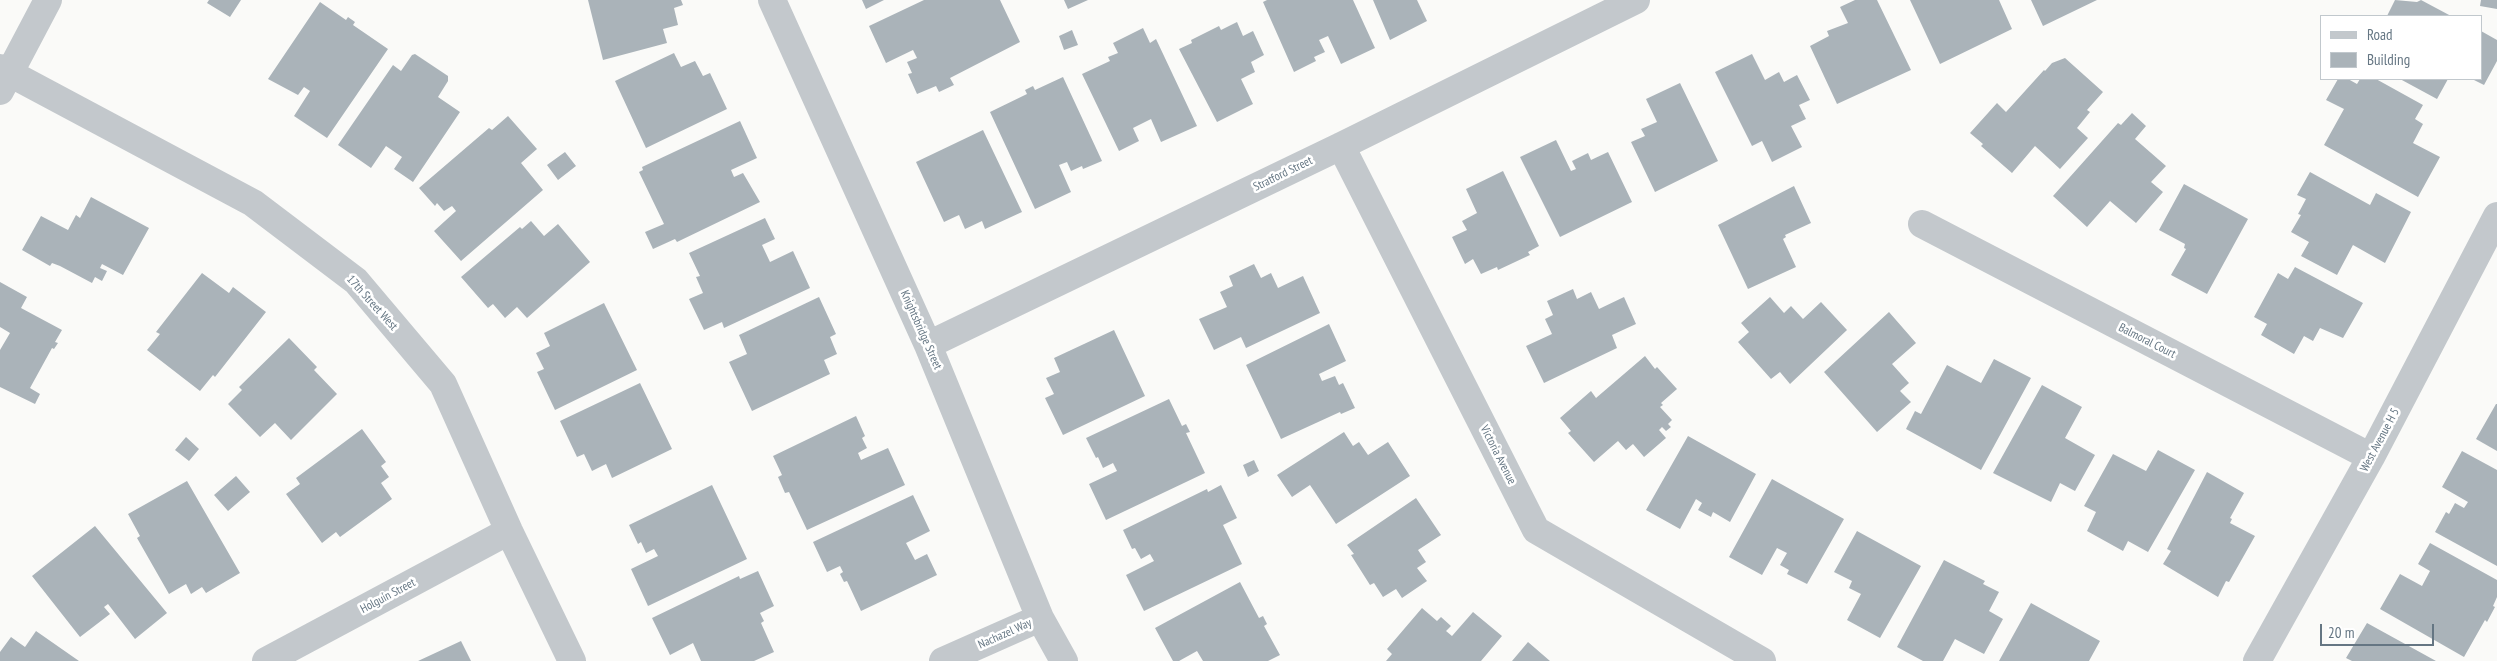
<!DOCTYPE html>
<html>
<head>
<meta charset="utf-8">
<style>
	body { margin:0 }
	#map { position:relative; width:2497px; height:661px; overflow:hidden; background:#fafaf8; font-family:"PT Sans Narrow",sans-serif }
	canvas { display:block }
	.legend { position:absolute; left:2320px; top:15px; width:162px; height:65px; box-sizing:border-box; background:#fff; border:1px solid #c1c8cd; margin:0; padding:6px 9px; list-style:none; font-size:15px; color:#657683 }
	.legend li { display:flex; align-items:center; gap:10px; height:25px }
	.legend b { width:25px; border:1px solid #c1c8cd }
	.scale { position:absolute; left:2320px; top:624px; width:114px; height:22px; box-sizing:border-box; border:2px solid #657683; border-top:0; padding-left:6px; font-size:15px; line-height:18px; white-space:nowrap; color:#657683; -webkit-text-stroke:4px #fff; paint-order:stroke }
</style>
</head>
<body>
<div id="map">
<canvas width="2497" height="661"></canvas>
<ul class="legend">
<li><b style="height:6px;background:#c3c8cc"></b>Road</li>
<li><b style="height:14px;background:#aab3b9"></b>Building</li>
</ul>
<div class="scale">20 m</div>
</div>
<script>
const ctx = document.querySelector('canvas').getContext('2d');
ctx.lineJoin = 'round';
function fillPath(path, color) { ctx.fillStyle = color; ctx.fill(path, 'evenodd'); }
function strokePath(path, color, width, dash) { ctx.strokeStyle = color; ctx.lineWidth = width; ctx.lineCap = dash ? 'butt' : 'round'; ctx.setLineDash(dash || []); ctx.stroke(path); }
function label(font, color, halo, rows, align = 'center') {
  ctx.font = font + ' "PT Sans Narrow",sans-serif'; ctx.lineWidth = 5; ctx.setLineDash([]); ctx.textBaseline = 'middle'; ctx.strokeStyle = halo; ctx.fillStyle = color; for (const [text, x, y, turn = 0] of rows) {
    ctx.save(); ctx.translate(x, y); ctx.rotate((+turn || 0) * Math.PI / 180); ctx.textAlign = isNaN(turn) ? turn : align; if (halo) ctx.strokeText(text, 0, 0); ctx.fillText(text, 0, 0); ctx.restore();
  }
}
const building = new Path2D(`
	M209,0H241L230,17L207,3Z
	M588,0H681L683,5L674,8L678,25L663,29L667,43L603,60Z
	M862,0H884L866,9Z
	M924,0H1000L1020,42L950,78L954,85L939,92L936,86L917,94L908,74L912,73L907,62L917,58L913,50L886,63L869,26Z
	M1064,0H1088L1068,9Z
	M1267,0H1353L1375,48L1341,64L1328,36L1319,40L1325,52L1314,57L1316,61L1294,72L1263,2Z
	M1373,0H1417L1427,21L1390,40Z
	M1855,0H1877L1911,70L1837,104L1810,46L1829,36L1827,31L1848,23L1840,7Z
	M1910,0H1999L2012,29L1940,64Z
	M2031,0H2097L2043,26Z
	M2395,0L2417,2L2421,0L2451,16H2387Z
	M2481,0H2497V9L2480,6Z
	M320,2L346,20L348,17L355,22L353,25L388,49L327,138L294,116L310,91L304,87L298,95L268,79Z
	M1237,22L1243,36L1253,31L1264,55L1251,62L1255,72L1241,79L1253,104L1217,122L1179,49L1192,43L1191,40L1219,26L1221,30Z
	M1143,28L1150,43L1156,39L1197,126L1161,142L1151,119L1133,128L1139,141L1119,151L1082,74L1110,61L1108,57L1118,53L1113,43Z
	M1072,30L1078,45L1064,50L1059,36Z
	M2481,31L2497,40V61L2484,85L2472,79H2481Z
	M674,53L681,67L695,61L703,76L710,73L727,109L646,148L615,81Z
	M415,54L448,76V81L438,97L460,112L413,182L394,169L402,157L386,146L371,168L338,145L393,65L401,71L412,55Z
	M1752,54L1765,80L1779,72L1784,82L1797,75L1810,100L1799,105L1806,119L1791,126L1802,147L1772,162L1762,141L1752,146L1715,72Z
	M2065,58L2103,92L2087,110L2090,112L2077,128L2088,138L2060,169L2035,146L2012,173L1981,146L1983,144L1970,133L1997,103L2006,112L2044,70L2045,71L2052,63Z
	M1063,77L1102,161L1083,169L1082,166L1071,171L1067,162L1059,165L1071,192L1035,209L990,112L1027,94L1025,90L1033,86L1035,90Z
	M2338,79H2348L2357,84L2360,79H2376L2423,105L2415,119L2423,124L2413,143L2440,157L2418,197L2324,145L2344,109L2326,100Z
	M2400,79H2448L2437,99Z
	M1680,83L1718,161L1655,192L1631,142L1645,136L1641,129L1657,122L1646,99Z
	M2132,113L2146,126L2135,139L2166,166L2151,182L2163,192L2136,223L2110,201L2087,227L2053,196L2118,123L2121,125Z
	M508,116L537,149L521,163L543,190L461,261L434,231L456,211L452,206L444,211L437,203L435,206L419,188L489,128L492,130Z
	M740,121L757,158L731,170L734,177L743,173L760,202L677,242L675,239L653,249L645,232L664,224L639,172L643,170L642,167Z
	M983,130L1022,212L985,229L982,221L965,229L959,215L944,222L916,162Z
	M1556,140L1571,171L1576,169L1572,161L1588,153L1591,160L1608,152L1632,202L1560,237L1520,157Z
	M565,152L576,166L558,180L547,165Z
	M1503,171L1539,246L1528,252L1530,255L1498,270L1497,267L1481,274L1473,259L1465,264L1452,237L1467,230L1462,221L1477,213L1466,189Z
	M2310,172L2370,205L2376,193L2411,212L2385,263L2353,245L2337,275L2301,256L2309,242L2291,232L2301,215L2298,214L2306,199L2297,195Z
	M2184,184L2248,219L2207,294L2171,275L2186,249L2184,248L2185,244L2159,230Z
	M1794,186L1811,223L1785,235L1786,237L1783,239L1796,267L1748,289L1718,225Z
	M91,197L149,228L123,275L102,264L100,268L107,271L102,281L95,277L92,283L60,266L52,263L50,266L22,250L41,216L68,230L76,215L80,218Z
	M765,218L775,239L762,245L770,262L793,251L810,288L724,328L722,322L704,330L689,299L703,293L696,277L700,276L689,253Z
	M531,221L544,236L558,224L590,262L527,318L517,307L505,318L493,304L488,308L461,277L520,227L522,229Z
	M1254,264L1261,278L1271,273L1278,288L1303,276L1320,313L1246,348L1241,337L1214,350L1199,319L1227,307L1220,292L1233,286L1229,276Z
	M2295,267L2363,303L2343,338L2320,328L2313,341L2304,336L2294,354L2261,335L2267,324L2254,317L2278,273L2288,279Z
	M202,273L229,293L233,287L266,312L215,377L213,375L200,391L147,350L160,334L156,332Z
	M0,282L27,297L21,308L62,330L55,342L58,343L54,349L52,348L30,388L40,394L35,404L0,387V350L10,333L0,327Z
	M1573,289L1577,299L1591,292L1599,309L1624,297L1636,324L1612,335L1617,348L1544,383L1526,346L1552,334L1545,319L1553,315L1547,301Z
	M819,297L836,334L830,337L837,354L824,360L830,374L752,411L729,362L747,354L739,335Z
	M1770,297L1784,313L1791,306L1803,319L1821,302L1847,330L1790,384L1780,372L1771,379L1738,342L1749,332L1741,323Z
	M604,303L637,370L555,410L537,372L544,369L536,353L550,346L544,333Z
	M1889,312L1916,343L1892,364L1909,383L1900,391L1911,402L1877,432L1824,372Z
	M1329,324L1346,361L1319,374L1322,381L1335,376L1339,385L1343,383L1355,408L1341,414L1340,412L1281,439L1246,365Z
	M1114,330L1145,396L1063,435L1045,398L1054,394L1046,378L1060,372L1054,358Z
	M289,338L317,367L314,370L337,394L291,440L275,423L260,437L228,404L242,390L239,387Z
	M1645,356L1655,369L1657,367L1677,389L1661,403L1663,405L1660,407L1672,420L1668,424L1671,427L1666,431L1662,427L1659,430L1666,438L1644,457L1633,444L1626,450L1618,441L1594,462L1568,433L1571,431L1560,418L1591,391L1596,398Z
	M1994,359L2031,378L1981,470L1906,429L1915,411L1921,414L1947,365L1981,383Z
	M640,383L672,449L612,478L606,464L592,471L584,454L577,457L560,421Z
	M2042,385L2082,407L2065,438L2095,455L2075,491L2060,483L2051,502L1993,473Z
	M1169,399L1182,426L1186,424L1190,432L1186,433L1205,473L1106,520L1089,484L1117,471L1113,463L1103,468L1098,457L1096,458L1086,438Z
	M2496,404H2497V451L2476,439Z
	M856,416L865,436L862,438L867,448L858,453L861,460L888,448L905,485L807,530L789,492L785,493L778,477L782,475L773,456Z
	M362,429L386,462L381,466L389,477L381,483L392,499L340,537L336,532L322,543L286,494L300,484L296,478Z
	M1344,432L1353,446L1359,442L1368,455L1388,442L1410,476L1336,524L1310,485L1292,497L1277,475Z
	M1688,436L1756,474L1730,522L1713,512L1711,517L1698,510L1702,503L1696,499L1680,529L1646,510Z
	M186,437L199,449L189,461L175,450Z
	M2158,450L2195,470L2148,552L2128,541L2123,551L2087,531L2096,512L2084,506L2113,454L2146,471Z
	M2462,451L2497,470V566L2435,532L2446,512L2449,514L2455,503L2464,508L2468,502L2442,487Z
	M1254,460L1259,471L1248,477L1243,465Z
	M2207,472L2244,493L2230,518L2232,519L2230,523L2255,536L2229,582L2226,581L2218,597L2163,564L2171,551L2167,549Z
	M236,476L250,492L228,511L214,495Z
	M1772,479L1844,519L1807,584L1787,574L1789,570L1780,565L1787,553L1777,548L1762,575L1729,557Z
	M187,481L240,573L206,593L202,587L191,594L186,584L169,594L137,538L140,536L128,514Z
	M712,485L747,559L648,606L631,569L658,556L654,549L646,553L641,542L638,544L629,525Z
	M1221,485L1237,518L1223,525L1242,564L1144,611L1126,575L1154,561L1150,554L1141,559L1135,548L1132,549L1123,530L1207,489L1208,492Z
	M913,495L930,531L906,543L915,560L927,554L937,575L861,611L847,581L844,582L840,574L843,572L840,566L827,572L813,542Z
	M1416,498L1441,535L1418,550L1426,562L1417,568L1427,581L1402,598L1396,589L1383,597L1374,583L1370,585L1351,555L1354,554L1347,545Z
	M95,526L167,613L135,639L108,604L104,607L110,614L80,637L32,576Z
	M1857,531L1921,566L1880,638L1847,620L1861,594L1849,588L1852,581L1834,572Z
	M2430,543L2497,580V597L2493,606L2495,607L2487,622L2485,620L2464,657L2380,609L2400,574L2422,586L2430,571L2418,564Z
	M1944,560L1985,581L1983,584L1999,592L1989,611L2003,619L1984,654L1955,639L1943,661H1923L1897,647Z
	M758,571L774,606L760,613L764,621L761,623L774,652L754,661H701L693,643L670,655L652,618L739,576L740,579Z
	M1240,582L1259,618L1263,616L1267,624L1264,626L1280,655L1268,661H1203L1197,651L1179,661H1173L1155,628Z
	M2031,603L2100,641L2089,661H1999Z
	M1422,608L1437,621L1441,617L1451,626L1446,631L1452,636L1473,612L1502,636L1481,661H1386L1392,654L1387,649Z
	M2367,623L2436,661H2352L2346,658Z
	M36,631L79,661H0V652L11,637L25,647Z
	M461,641L471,661H418Z
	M1528,642L1550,661H1512Z`);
const minor = new Path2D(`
	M772,0L928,345L1040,618L1064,661
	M0,68L253,203L356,281L443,384L509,531L572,661
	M0,91L48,0
	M1341,146L1536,530L1762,661
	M1922,224L2371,457
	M928,345L1341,146L1636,0
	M266,661L509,531
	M943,661L1040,618
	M2257,661L2371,457L2497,216`);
const streetNames = [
	["Stratford Street",1283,174,-26],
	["17th Street West",372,303,48],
	["Knightsbridge Street",921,330,66],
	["Balmoral Court",2147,341,27],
	["West Avenue H 5",2380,440,-62],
	["Victoria Avenue",1498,455,63],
	["Holguin Street",388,596,-28],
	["Nachazel Way",1005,634,-24]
];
fillPath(building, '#aab3b9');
strokePath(minor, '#c3c8cc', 28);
label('12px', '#657683', '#fff', streetNames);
</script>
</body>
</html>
